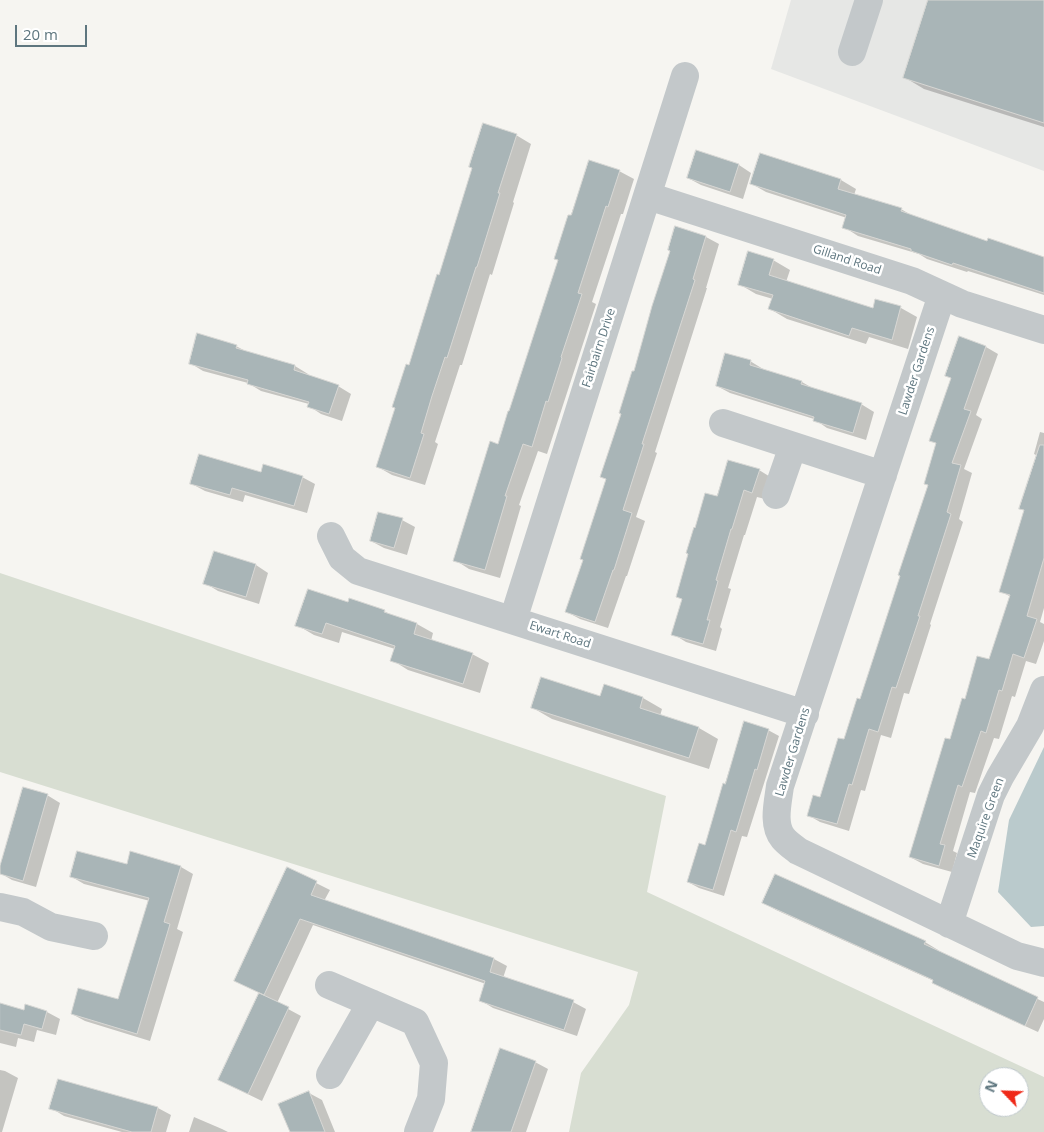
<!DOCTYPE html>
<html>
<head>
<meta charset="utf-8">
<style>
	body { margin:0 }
	#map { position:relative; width:1044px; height:1132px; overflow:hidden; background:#f6f5f1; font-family:"Open Sans",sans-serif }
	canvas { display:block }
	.north { position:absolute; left:979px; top:1067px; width:50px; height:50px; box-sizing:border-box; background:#fff; border:1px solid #bfc8cc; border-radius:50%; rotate:294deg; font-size:14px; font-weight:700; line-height:20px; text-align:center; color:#5e767f }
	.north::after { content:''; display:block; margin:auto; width:18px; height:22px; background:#ef2918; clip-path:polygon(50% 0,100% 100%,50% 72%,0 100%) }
	.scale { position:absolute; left:15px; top:25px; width:72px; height:22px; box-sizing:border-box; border:2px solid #5e767f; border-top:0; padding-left:6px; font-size:15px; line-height:18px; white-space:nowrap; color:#5e767f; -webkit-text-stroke:4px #fff; paint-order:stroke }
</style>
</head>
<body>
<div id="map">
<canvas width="1044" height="1132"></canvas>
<div class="north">N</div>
<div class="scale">20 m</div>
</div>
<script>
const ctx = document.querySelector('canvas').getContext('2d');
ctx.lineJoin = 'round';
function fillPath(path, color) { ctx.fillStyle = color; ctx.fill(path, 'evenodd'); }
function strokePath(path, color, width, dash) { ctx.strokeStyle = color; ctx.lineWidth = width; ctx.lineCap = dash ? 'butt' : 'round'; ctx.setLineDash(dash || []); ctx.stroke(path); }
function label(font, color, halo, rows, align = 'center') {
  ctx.font = font + ' "Open Sans",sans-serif'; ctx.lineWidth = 5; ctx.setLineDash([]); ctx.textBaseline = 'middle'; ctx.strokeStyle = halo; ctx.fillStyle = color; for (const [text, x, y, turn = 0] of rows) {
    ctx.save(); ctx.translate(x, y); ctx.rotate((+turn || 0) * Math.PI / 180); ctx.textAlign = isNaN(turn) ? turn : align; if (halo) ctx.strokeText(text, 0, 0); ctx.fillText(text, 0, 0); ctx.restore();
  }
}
const built = new Path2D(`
	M791,0H1044V171L771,69Z`);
const green = new Path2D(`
	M0,573L666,796L647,892L1044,1077V1132H569L581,1073L629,1005L638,972L0,772ZM989,1077H1019V1107H989Z`);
const water = new Path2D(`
	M1044,747V926L1031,927L998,892L1009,820Z`);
const shadow = new Path2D(`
	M929,0H1044V127L924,89L904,77Z
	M516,135L531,144L513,202L514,203L492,275L490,274L462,365H460L435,442L438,444L425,485L392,475L378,467L440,276Z
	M697,152L739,165L751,173L743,199L701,185L688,178Z
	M761,154L841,180L856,189L854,195L901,209L916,218L1044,260V295L968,271L967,272L927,259L919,254L858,236L844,227L847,218L766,192L752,184Z
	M619,171L634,179L623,214H621L592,302L596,304L547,454L538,451L519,505L521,506L500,578L469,569L455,560L510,413L572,217Z
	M676,227L706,237L719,244L706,288H707L655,452L657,453L636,517L645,521L627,576H626L608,628L580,619L567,612L584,561L607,480L635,373L672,251Z
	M773,260L790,270L786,282L873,310L876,300L901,308L917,317L908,349L869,337L866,344L787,319L770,309L773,299L756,294L739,284Z
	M959,338L986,347L998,354L976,415L982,419L964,469L972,473L959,519L963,522L930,624L931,625L909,694L904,693L891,738L881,735L865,791L861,790L849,831L820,822L808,815L821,799L861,701L929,485L937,444L930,440L952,379L946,375Z
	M236,346L249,353L295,366L308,374L307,376L338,386L351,394L342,421L321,414L309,406V404L261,391L248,383L203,371L190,363Z
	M750,361L763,369V370L802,382L814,389L861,404L874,412L866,440L827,428L814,419L730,393L717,386Z
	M1040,432L1044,433V608L1040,622L1044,624V641L1036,664L1026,661L1015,697L1012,696L999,739L994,738L975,793L970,792L953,851L957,853L952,872L923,864L910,857L966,701L990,661L1011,597L1000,591L1025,511L1020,508L1038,456L1034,454Z
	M759,470L772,478L765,499L757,497L745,535H744L728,588L731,589L720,627L722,629L716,651L686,642L673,634L683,600L677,596L696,529L718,498Z
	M262,473L302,477L315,484L307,513L245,495L243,502L205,491L192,484Z
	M402,520L415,527L407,555L384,548L371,541Z
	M256,565L268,573L259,604L218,591L205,583Z
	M349,603L384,611L393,616L417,624L433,633L431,641L472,654L489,663L480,693L408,670L392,660L395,649L342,632L339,643L314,635L297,625Z
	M605,686L643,698L662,709L660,716L699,728L718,739L709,769L552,719L533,708L601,697Z
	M768,730L779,736L747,837L742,836L724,896L699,888L688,882L706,846L726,785Z
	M47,795L60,803L36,887L12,880L0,873V871Z
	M127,865L181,867L193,874L177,929L183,932L150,1041L85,1021L72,1014L119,1001L150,901L84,884L72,877Z
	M288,869L330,890L324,901L494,959L507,966L503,978L573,1002L586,1009L577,1036L493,1008L480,1000L486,984L313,925L277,1003L301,1016L262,1101L233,1087L220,1080L260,993L236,981Z
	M776,876L925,942L938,950L937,952L1044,1002V1019L1038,1032L946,990L933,983L934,981L776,910L764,903Z
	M26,1006L47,1012L60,1019L56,1035L37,1030L34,1042L18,1038L16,1047L0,1043V1011H24Z
	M535,1062L548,1069L526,1132H472Z
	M0,1070L5,1071L18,1078L2,1132H0Z
	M59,1080L158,1108L171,1115L166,1132H122L64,1116L51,1108Z
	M309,1093L322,1100L335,1132H291Z
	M194,1117L222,1129L228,1132H189Z`);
const building = new Path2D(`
	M928,0H1044V123L903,78Z
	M483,123L517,134L498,193H500L477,267H476L447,358L445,357L432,396L421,433L424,434L410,478L376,467L395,408L392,407L406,364L409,365L437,274L439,275L472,168L469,167Z
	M696,150L739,164L730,192L687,178Z
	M760,153L841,179L838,189L902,208L901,211L987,241L988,238L1044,257V293L953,263L952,265L911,251V249L842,228L846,215L750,184Z
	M589,160L620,170L608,207L606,206L578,293L582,294L561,357L562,358L548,402L546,401L532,447L523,444L505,496H507L485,570L453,561L490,441L498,444L508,411H509L558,260L554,259L568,215H571Z
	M675,226L706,236L693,279L695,280L642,444H644L623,510L632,513L614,570H613L595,622L565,612L583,560L580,559L606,479L600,477L621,414L619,413L632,371H634L652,306L670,251L668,250Z
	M748,251L774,259L769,275L873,308L875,299L901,306L892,340L852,328L849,336L768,309L773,295L738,285Z
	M197,333L237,345L236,348L295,365L294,370L339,385L329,414L307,407L309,402L247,384L248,380L189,364Z
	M959,336L986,346L964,409L971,411L952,463L961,465L947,512L951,514L918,616H920L896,688L892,687L878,732L869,729L852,785L849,784L837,824L807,816L813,795L820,797L838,738L844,739L857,698L860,699L900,576L898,575L928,485L924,484L936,443L929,441L951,378L945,376Z
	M725,353L751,360L750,365L802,381L801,384L862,403L853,433L813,421L814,417L716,386Z
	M1040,445H1044V558L1027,616L1037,619L1024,658L1013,654L1002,691L999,690L986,733L981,731L962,787L958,785L940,844L945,845L939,866L909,857L945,738L950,739L962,698L965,699L977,656L989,659L1010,595L999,592L1024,510L1019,509Z
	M199,454L261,472L263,464L303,476L294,506L232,488L230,495L190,484Z
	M728,460L760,469L752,493L744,490L732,529H731L716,580L718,581L707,620H710L703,644L671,635L682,599L676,597L688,554L686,553L694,527L695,528L705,493L717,496Z
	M378,512L403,518L394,548L370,541Z
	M214,551L256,564L246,597L203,584Z
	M308,589L348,602L349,598L385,610L384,612L417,623L414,634L473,653L463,684L390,661L395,646L326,623L322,634L295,626Z
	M541,677L600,696L604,684L643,697L640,708L699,727L689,758L531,708Z
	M744,721L769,729L757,770L755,769L736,832L731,830L713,890L687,882L699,843L705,845L723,783L725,784Z
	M23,787L48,794L23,881L0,874V866Z
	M77,851L127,864L130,851L181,866L164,922L170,924L137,1034L71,1014L78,988L118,999L149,898L70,877Z
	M287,867L317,881L311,895L494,958L490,972L574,1000L564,1030L479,1001L485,981L300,919L264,995L234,981Z
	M775,874L926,941L924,944L1038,997L1025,1026L932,983L933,980L762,903Z
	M259,993L289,1007L248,1094L218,1080Z
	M0,1003L24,1010L25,1004L47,1011L42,1029L24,1024L21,1035L0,1030Z
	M500,1048L536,1061L511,1132H471Z
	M58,1079L158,1107L151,1132H132L49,1109Z
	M309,1091L325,1132H290L278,1104Z`);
const minor = new Path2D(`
	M852,52L869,0
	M648,196L912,281L962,304L1044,330
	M942,295L780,786C778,802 772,825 783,838C787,843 793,847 798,851L1017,956L1044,963
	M723,423L883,475
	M776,495L793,446
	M331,536L342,558L358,571L805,714
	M513,620L685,76
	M0,907L23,912L51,927L94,936
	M949,924L991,795L1000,777L1030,726L1044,690
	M329,985L415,1022L434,1063L431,1099L418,1132
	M330,1075L371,1003`);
const streetNames = [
	["Gilland Road",847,260,18],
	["Fairbairn Drive",599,348,-72],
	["Lawder Gardens",917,371,-72],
	["Ewart Road",560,635,18],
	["Lawder Gardens",793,752,-73],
	["Maquire Green",986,818,-70]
];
fillPath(built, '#e6e7e5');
fillPath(green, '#d8ded2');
fillPath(water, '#bacacc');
fillPath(shadow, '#0003');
fillPath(building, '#a9b5b7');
strokePath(building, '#d7d7d4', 1);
strokePath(minor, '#c3c8ca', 28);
label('12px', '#5e767f', '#fff', streetNames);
</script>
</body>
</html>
